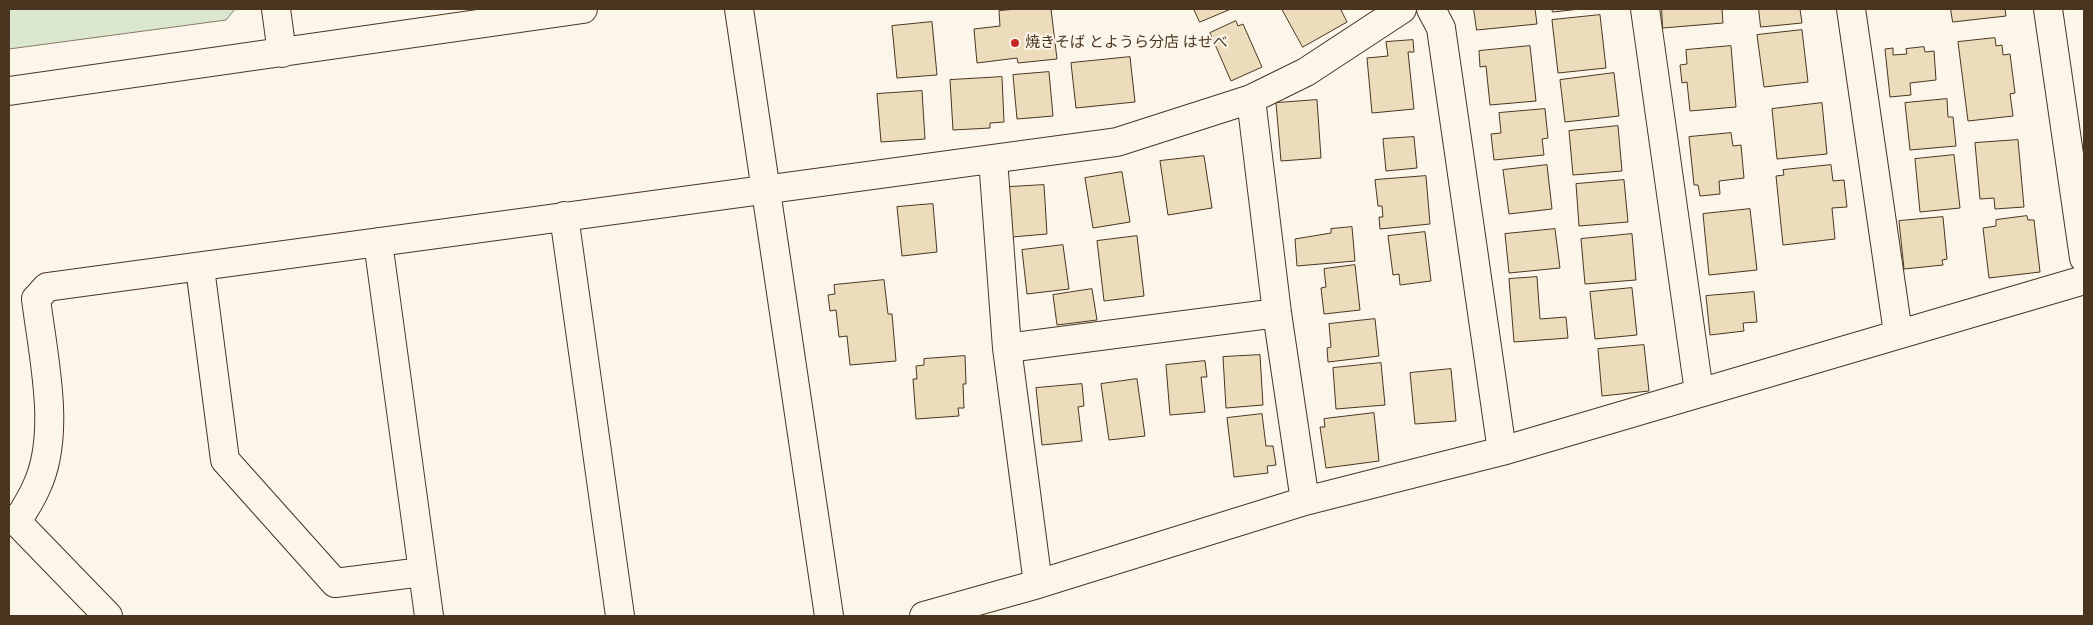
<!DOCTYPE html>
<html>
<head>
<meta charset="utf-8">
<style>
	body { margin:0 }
	#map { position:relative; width:2093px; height:625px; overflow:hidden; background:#fbf6e9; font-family:"Varela Round",sans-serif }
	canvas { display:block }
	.frame { position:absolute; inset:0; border:10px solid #4a3520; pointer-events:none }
</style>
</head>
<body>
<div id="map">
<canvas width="2093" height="625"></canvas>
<div class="frame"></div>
</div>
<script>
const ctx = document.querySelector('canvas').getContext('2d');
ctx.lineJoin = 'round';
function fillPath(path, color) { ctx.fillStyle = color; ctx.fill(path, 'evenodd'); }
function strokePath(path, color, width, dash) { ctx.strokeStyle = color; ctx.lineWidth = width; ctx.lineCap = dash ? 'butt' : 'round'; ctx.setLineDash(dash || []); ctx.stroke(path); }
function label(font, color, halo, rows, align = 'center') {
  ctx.font = font + ' "Varela Round","Noto Sans JP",sans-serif'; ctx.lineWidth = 4; ctx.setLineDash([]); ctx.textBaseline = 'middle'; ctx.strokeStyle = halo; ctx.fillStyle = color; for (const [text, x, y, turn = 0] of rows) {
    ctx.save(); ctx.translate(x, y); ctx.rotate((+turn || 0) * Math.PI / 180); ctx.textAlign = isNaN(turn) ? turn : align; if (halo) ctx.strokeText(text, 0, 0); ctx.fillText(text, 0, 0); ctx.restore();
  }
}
const green = new Path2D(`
	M9,9H235L226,20L9,49Z`);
const building = new Path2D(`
	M1017,9H1051L1057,59L1018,63L1017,58L977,63L974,29L1000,26L999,11Z
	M1194,9H1231L1200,22Z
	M1282,9H1344L1341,10L1347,22L1303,47Z
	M1474,9H1535L1537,24L1477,30Z
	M1552,9H1580L1553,12Z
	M1662,9H1722L1723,23L1663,28Z
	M1759,9H1800L1802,23L1761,27Z
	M1951,9H2005L2006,16L1953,22Z
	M1600,15L1606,68L1558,73L1552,20Z
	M1236,21L1238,26L1243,24L1262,67L1231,81L1210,33Z
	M932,22L937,75L897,78L892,26Z
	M1802,30L1808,82L1764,87L1757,35Z
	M1995,38L1996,46L2002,45L2003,55L2010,54L2015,93L2010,94L2013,116L1968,121L1958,42Z
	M1413,40L1414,52H1408L1414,109L1372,113L1367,58L1388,56L1386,42Z
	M1530,46L1536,101L1490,105L1486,66L1480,67L1479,51Z
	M1731,46L1736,107L1690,111L1687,82L1682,83L1680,65L1687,64L1686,50Z
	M1924,47L1925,52L1934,51L1936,80L1910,83L1911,95L1890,97L1885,49L1893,48V55L1907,54L1906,49Z
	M1130,57L1135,102L1076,108L1071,63Z
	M1049,72L1053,116L1017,119L1013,75Z
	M1614,73L1619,116L1565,122L1560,80Z
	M1002,77L1004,122L990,123V128L953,130L950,80Z
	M922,91L925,139L881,142L877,94Z
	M1947,99L1948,117H1953L1956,146L1910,150L1905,103Z
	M1317,100L1321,158L1281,161L1276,103Z
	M1822,103L1827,154L1777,159L1772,109Z
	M1545,109L1548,138L1542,139L1544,155L1494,160L1491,134L1501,133L1499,113Z
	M1618,126L1622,171L1573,175L1569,131Z
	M1731,133L1733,146L1741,145L1744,178L1719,181L1720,194L1700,196L1698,185H1694L1689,137Z
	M1414,137L1417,168L1386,171L1383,139Z
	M2018,140L2024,207L1995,209L1994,198L1980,199L1975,143Z
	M1954,155L1960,208L1920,212L1915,159Z
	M1204,156L1212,208L1168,215L1160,161Z
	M1547,165L1552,209L1509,214L1503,170Z
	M1831,165L1833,181L1844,180L1847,207L1832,208L1835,239L1783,245L1776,176L1784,175L1783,170Z
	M1122,172L1130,222L1093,228L1085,178Z
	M1426,176L1430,224L1380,229L1379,217H1383L1382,206H1378L1375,180Z
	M1624,180L1628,222L1579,226L1576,184Z
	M1044,185L1047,234L1012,237L1009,187Z
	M933,204L937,252L902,256L897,207Z
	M1750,209L1757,270L1709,275L1703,214Z
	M2027,216L2028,220H2034L2040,272L1989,278L1983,228L1996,226V220Z
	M1943,217L1947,259L1942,260L1943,265L1904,269L1899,221Z
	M1352,227L1355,261L1297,266L1295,239L1331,233V229Z
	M1555,229L1560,268L1509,273L1505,234Z
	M1425,232L1431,281L1400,285L1399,274L1393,275L1388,236Z
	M1632,234L1636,280L1585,284L1581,239Z
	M1137,236L1144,296L1104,301L1097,241Z
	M1063,245L1069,289L1027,294L1022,250Z
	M1355,265L1360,310L1324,314L1321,288L1326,287L1324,269Z
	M1537,277L1540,319L1566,317L1568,338L1514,342L1509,279Z
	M884,280L888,314H892L896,361L850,365L847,336L839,337L836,310L830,311L828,295L835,294L834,285Z
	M1632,288L1637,335L1595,339L1590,292Z
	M1092,289L1097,320L1057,325L1053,295Z
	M1754,292L1757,322L1743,323L1744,331L1710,335L1706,296Z
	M1375,319L1379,356L1328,362L1327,348L1331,347L1329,324Z
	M1644,345L1649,391L1602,396L1598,349Z
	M1260,355L1263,405L1226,408L1223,357Z
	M965,356L966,384H963L964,408H958L959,416L916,419L913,379H917L916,366L924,365V359Z
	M1205,361L1207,377H1201L1205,412L1170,415L1166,365Z
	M1381,363L1385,405L1336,409L1333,368Z
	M1451,369L1456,421L1415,424L1410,373Z
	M1137,379L1145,436L1109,440L1101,384Z
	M1082,384L1084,406L1078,407L1082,441L1042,445L1036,388Z
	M1374,413L1379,461L1326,468L1320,427H1325L1324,419Z
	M1262,414L1266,446H1273L1276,465L1267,466L1268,473L1234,477L1227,418Z`);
const minor = new Path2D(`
	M276,9L282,53
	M739,9L829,616
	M1431,9L1441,28L1502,451
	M1645,9L1699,392
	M1851,9L1898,333
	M2048,9L2084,258
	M9,91L583,9
	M1251,99L1277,313L1305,501
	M993,159L1007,348L1038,584
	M564,216L620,616
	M378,242L429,616
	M200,268L225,460L335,583L422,572
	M1007,348L1277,313
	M9,519L17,522L108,616
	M17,522C23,511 31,500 36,488C62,435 43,356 36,299L47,287L1117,142L1251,99L1306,72L1402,9
	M924,616L1038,584L1305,501L1502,451L2084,280`);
const markers = [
	[1015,43,5,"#c62828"]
];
const poiNames = [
	["焼きそば とようら分店 はせべ",1025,43]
];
fillPath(green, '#dce7d0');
strokePath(green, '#887966', 1);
fillPath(building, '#ecdcbc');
strokePath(building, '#4a3520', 1);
strokePath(minor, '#4a3520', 30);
strokePath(minor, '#fbf6e9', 28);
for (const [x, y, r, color] of markers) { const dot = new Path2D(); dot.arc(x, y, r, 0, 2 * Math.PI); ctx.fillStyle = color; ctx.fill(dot); strokePath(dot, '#fbf6e9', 2); }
label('15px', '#4a3520', '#fbf6e9', poiNames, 'left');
</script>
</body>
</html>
